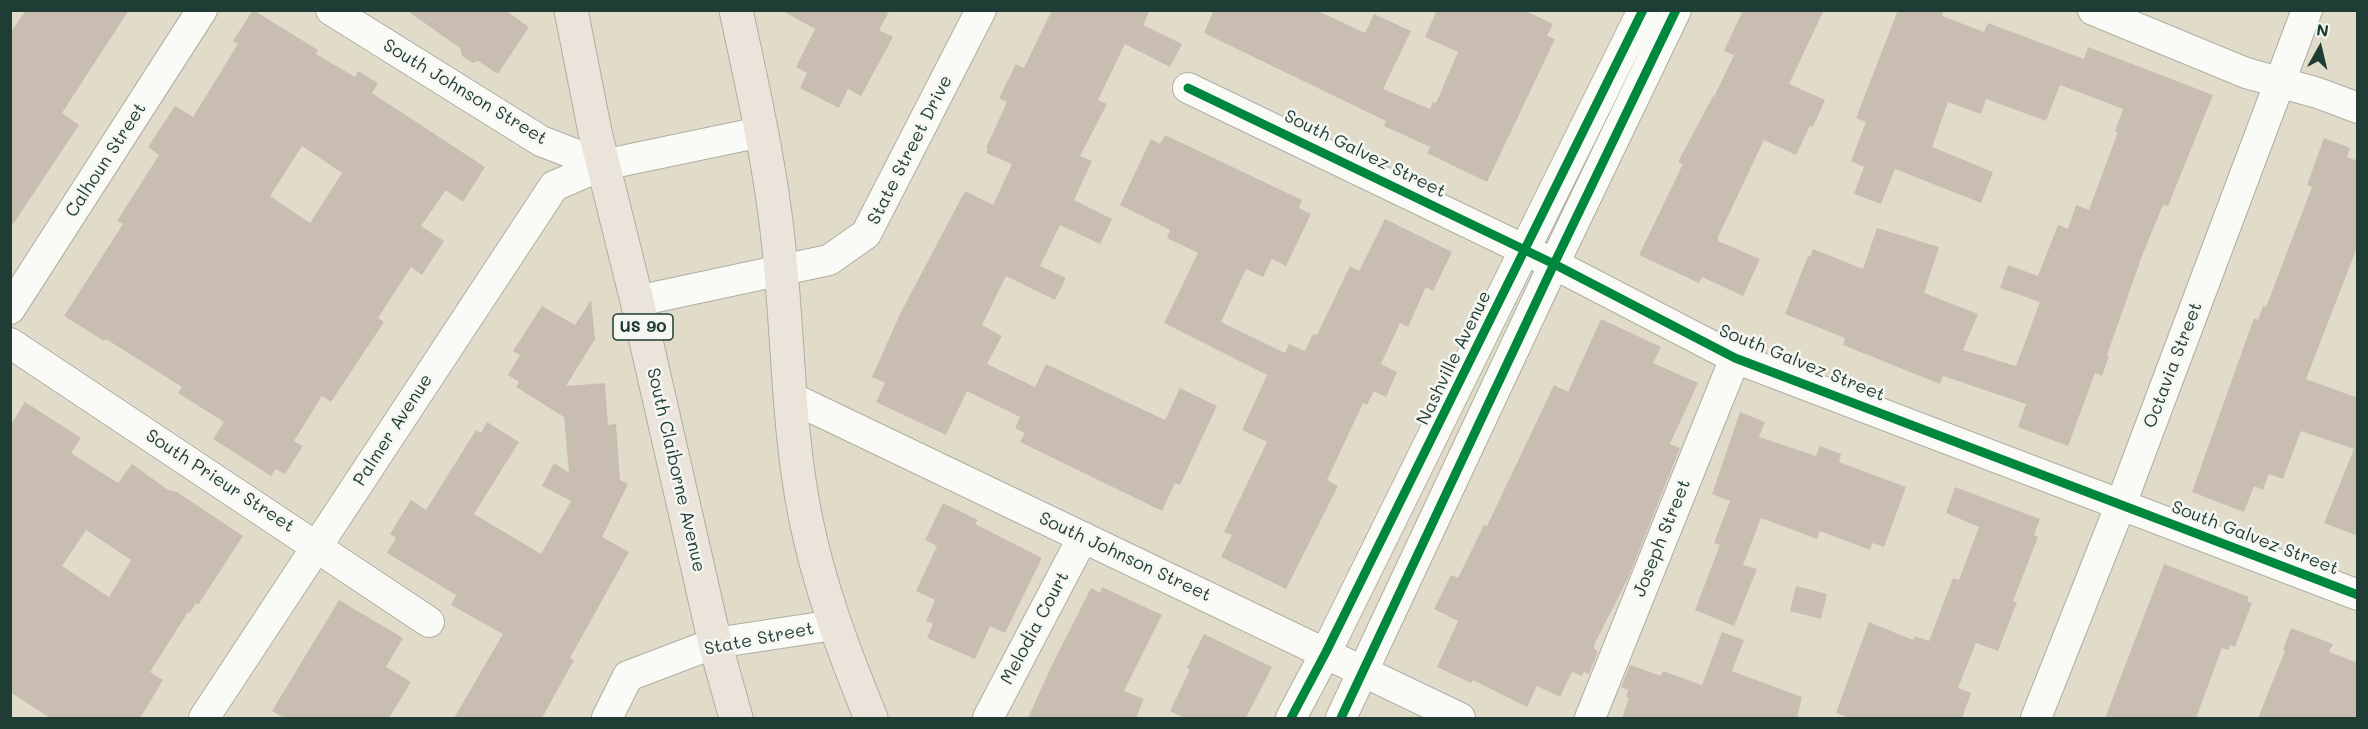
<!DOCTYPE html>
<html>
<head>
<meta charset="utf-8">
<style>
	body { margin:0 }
	#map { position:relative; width:2368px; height:729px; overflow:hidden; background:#e1dcca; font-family:Mali,sans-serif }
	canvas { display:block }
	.frame { position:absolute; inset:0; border:12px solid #1f3d34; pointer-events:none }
	.north { position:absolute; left:2290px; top:18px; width:60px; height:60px; -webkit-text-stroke:4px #f6f6f2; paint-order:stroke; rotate:8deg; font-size:16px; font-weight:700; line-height:24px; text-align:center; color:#1f3d34 }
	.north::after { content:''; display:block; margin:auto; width:21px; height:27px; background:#1f3d34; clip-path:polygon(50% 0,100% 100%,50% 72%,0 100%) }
</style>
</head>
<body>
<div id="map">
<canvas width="2368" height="729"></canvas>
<div class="frame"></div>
<div class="north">N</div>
</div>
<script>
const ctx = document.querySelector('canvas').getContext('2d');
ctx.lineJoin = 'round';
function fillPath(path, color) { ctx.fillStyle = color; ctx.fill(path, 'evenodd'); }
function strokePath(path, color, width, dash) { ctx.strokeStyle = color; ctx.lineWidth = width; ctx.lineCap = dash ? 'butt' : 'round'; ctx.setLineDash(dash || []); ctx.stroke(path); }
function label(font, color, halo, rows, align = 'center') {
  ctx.font = font + ' Mali,sans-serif'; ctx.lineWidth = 5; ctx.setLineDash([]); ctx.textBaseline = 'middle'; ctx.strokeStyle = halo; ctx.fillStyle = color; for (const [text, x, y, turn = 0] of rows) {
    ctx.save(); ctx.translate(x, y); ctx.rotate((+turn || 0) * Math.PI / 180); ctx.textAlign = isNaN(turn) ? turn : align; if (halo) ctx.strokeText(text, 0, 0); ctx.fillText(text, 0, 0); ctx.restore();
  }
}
const building = new Path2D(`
	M26,10H129L62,113L79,125L10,229V33Z
	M253,10L318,50L316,54L355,77L358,71L378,83L372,93L485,167L463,202L446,190L421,226L444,241L422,275L411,267L378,318L384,322L331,402L322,396L294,441L303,446L285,474L276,469L271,476L213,439L224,422L178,393L182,387L106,339L104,341L64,316L123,224L117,221L159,155L148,147L175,106L193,117L238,44L233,41ZM302,146L342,173L310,223L270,196Z
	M406,10H505L529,27L498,74L478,61L473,63L462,56L460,48Z
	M781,10H890L879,30L893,37L861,96L848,89L839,108L800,88L807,73L796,67L815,29Z
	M1052,10H1150L1143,25L1182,44L1170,67L1125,44L1098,100L1107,104L1080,156L1092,161L1074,200L1112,219L1100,244L1060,225L1040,266L1066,278L1055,300L1006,276L982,325L1002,336L987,364L1035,387L1046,364L1165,420L1180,388L1217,406L1180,485L1175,483L1162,511L1020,442L1025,433L1015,428L1020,417L967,391L946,435L876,402L885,383L872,377L901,312L965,191L993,205L1012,164L986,153L988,149L986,148L1007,102L999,98L1016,64L1024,68Z
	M1214,10H1316L1365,33L1374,14L1411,31L1383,89L1430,109L1433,102L1436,103L1458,52L1425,37L1437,10H1524L1553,24L1547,36L1555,39L1487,182L1427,153L1430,147L1384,126L1386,121L1204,33Z
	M1743,10H1824L1789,84L1825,100L1813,127L1810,126L1796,155L1764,140L1718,237V241L1760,259L1743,296L1702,277L1699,283L1639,255L1683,164L1678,162L1713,96L1714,97L1734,55L1724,51Z
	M1898,10H1944L1942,16L1984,32L1988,23L2084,59L2088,47L2213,95L2168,206L2163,205L2142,256L2107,355L2109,356L2102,376L2095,373L2068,446L2018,427L2026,404L1943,376L1940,384L1843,345L1845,338L1785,314L1808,256L1810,257L1813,249L1863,269L1877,228L1939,247L1924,293L1978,314L1963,350L2016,366L2040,302L2000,288L2008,265L2038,276L2058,225L2068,229L2076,205L2089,210L2118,132L2115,131L2123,109L2060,85L2046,121L1986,99L1981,114L1948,102L1932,147L1993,172L1981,203L1895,169L1881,204L1854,194L1864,167L1851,161L1866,122L1856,118Z
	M1165,135L1302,200L1299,208L1311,214L1286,266L1272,259L1263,277L1246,269L1221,322L1285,353L1289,344L1305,351L1313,334L1317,335L1350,266L1359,271L1385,219L1452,252L1433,291L1426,287L1408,327L1400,323L1381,364L1397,372L1386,397L1374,391L1367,405L1363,403L1327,480L1338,486L1286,589L1221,557L1232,535L1224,532L1267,442L1242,430L1267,375L1164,323L1198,253L1167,238L1170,230L1120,205L1151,139L1160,144Z
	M2324,138L2350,148L2347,157L2358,161V245L2306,379L2358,398V536L2324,523L2354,449L2301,431L2283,479L2269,474L2263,490L2254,486L2244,512L2192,492L2254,318L2258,320L2263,306L2266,307L2312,187L2307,185Z
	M591,300L595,339L566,386L605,383L608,425L616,424L620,480L628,484L602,537L629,552L570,658L574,660L542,718H454L503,634L451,605L456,595L387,553L396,538L390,534L411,500L426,510L476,430L481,433L487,422L519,442L474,514L541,554L571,501L542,486L554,463L569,473L564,417L516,387L519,382L508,375L520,355L513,351L542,306L575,325Z
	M1601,319L1661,347L1653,363L1698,383L1670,444L1680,448L1629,576L1595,643L1594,649L1598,651L1589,674L1584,672L1582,676L1572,672L1560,697L1537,686L1527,707L1473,680L1471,683L1437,667L1458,621L1434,609L1451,575L1458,578L1484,525L1487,526L1554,385L1568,392Z
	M25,402L81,438L71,453L118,483L132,464L168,490L177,492L243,536L198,605L196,603L190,613L188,612L150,672L163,680L140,718H50L10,692V426ZM86,530L131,560L109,597L62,566Z
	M1740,412L1765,422L1759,437L1816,456L1820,446L1841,454L1839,462L1906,487L1884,547L1872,543L1870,550L1820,531L1817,539L1761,518L1743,565L1757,569L1734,626L1695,610L1720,545L1714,543L1730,501L1712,494Z
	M1955,487L2040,519L2034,535L2038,537L2013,601L2017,602L1998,651L1976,643L1958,688L1971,693L1962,718H1850L1836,713L1869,622L1913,640L1915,636L1929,641L1953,578L1959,580L1979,527L1946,513Z
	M943,503L978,520L975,524L1042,558L1005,633L990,626L975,659L927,638L933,624L926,621L935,600L916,591L937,546L925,540Z
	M2164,564L2249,597L2247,601L2252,603L2235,647L2231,645L2228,650L2222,648L2196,718H2105Z
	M1796,586L1827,594L1821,619L1790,611Z
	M1102,587L1162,615L1124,691L1144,699L1136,718H1028L1051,667L1091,588L1100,593Z
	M339,600L403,638L386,667L411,682L389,718H284L272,711Z
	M2291,628L2333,644L2329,652L2358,663V718H2258L2285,651L2283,650Z
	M1722,632L1744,640L1732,671L1802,697L1797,718H1622L1629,698L1626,697L1628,690L1621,687L1630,665L1661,676L1663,671L1702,685Z
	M1204,634L1272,667L1246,718H1185L1170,711L1190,669L1187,668Z`);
const minor = new Path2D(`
	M331,10L541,141L603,165
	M2093,10L2246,73L2318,93L2358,108
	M1188,88L1554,264L1735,358L2358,595
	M637,301L829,260L866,234L981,10
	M10,309L202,10
	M10,343L429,622
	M790,397L1460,718
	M204,718L554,186L603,165L761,132
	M607,718L628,676L715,643L834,625
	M988,718L1083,537
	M1291,718L1326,652L1643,10
	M1341,718L1554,264L1676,10
	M1590,718L1735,358
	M2036,718L2121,504L2307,10`);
const primary = new Path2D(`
	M571,10L595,132L637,301L715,643L736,718
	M736,10C750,76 765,141 774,207C789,309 785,414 805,515C819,586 844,652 871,718`);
const cycleway = new Path2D(`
	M1188,88L1554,264L1735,358L2358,595
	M1291,718L1326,652L1643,10
	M1341,718L1554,264L1676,10`);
const shields = [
	[643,327,60]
];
const shieldNames = [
	["US 90",643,327]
];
const streetNames = [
	["South Johnson Street",465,92,31],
	["State Street Drive",910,150,-63],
	["South Galvez Street",1365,154,26],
	["Calhoun Street",106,160,-57],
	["Nashville Avenue",1454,358,-64],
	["South Galvez Street",1802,363,22],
	["Octavia Street",2173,365,-69],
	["Palmer Avenue",393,430,-57],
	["South Claiborne Avenue",676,470,77],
	["South Prieur Street",220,481,33],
	["Joseph Street",1662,538,-68],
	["South Galvez Street",2255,538,21],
	["South Johnson Street",1125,557,25],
	["Melodia Court",1035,628,-62],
	["State Street",759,639,-11]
];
fillPath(building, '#c9bdb2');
strokePath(minor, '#aeaea2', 32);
strokePath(primary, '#aeaea2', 35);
strokePath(minor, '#fafaf7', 30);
strokePath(primary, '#ebe4db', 33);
strokePath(cycleway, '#00873e', 9);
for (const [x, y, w] of shields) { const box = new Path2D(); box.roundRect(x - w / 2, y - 13, w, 26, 4.5); ctx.fillStyle = '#f6f6f2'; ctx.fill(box); strokePath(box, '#1f3d34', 1.5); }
label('bold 16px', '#1f3d34', null, shieldNames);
label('18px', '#1f3d34', '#f6f6f2', streetNames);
</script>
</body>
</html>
